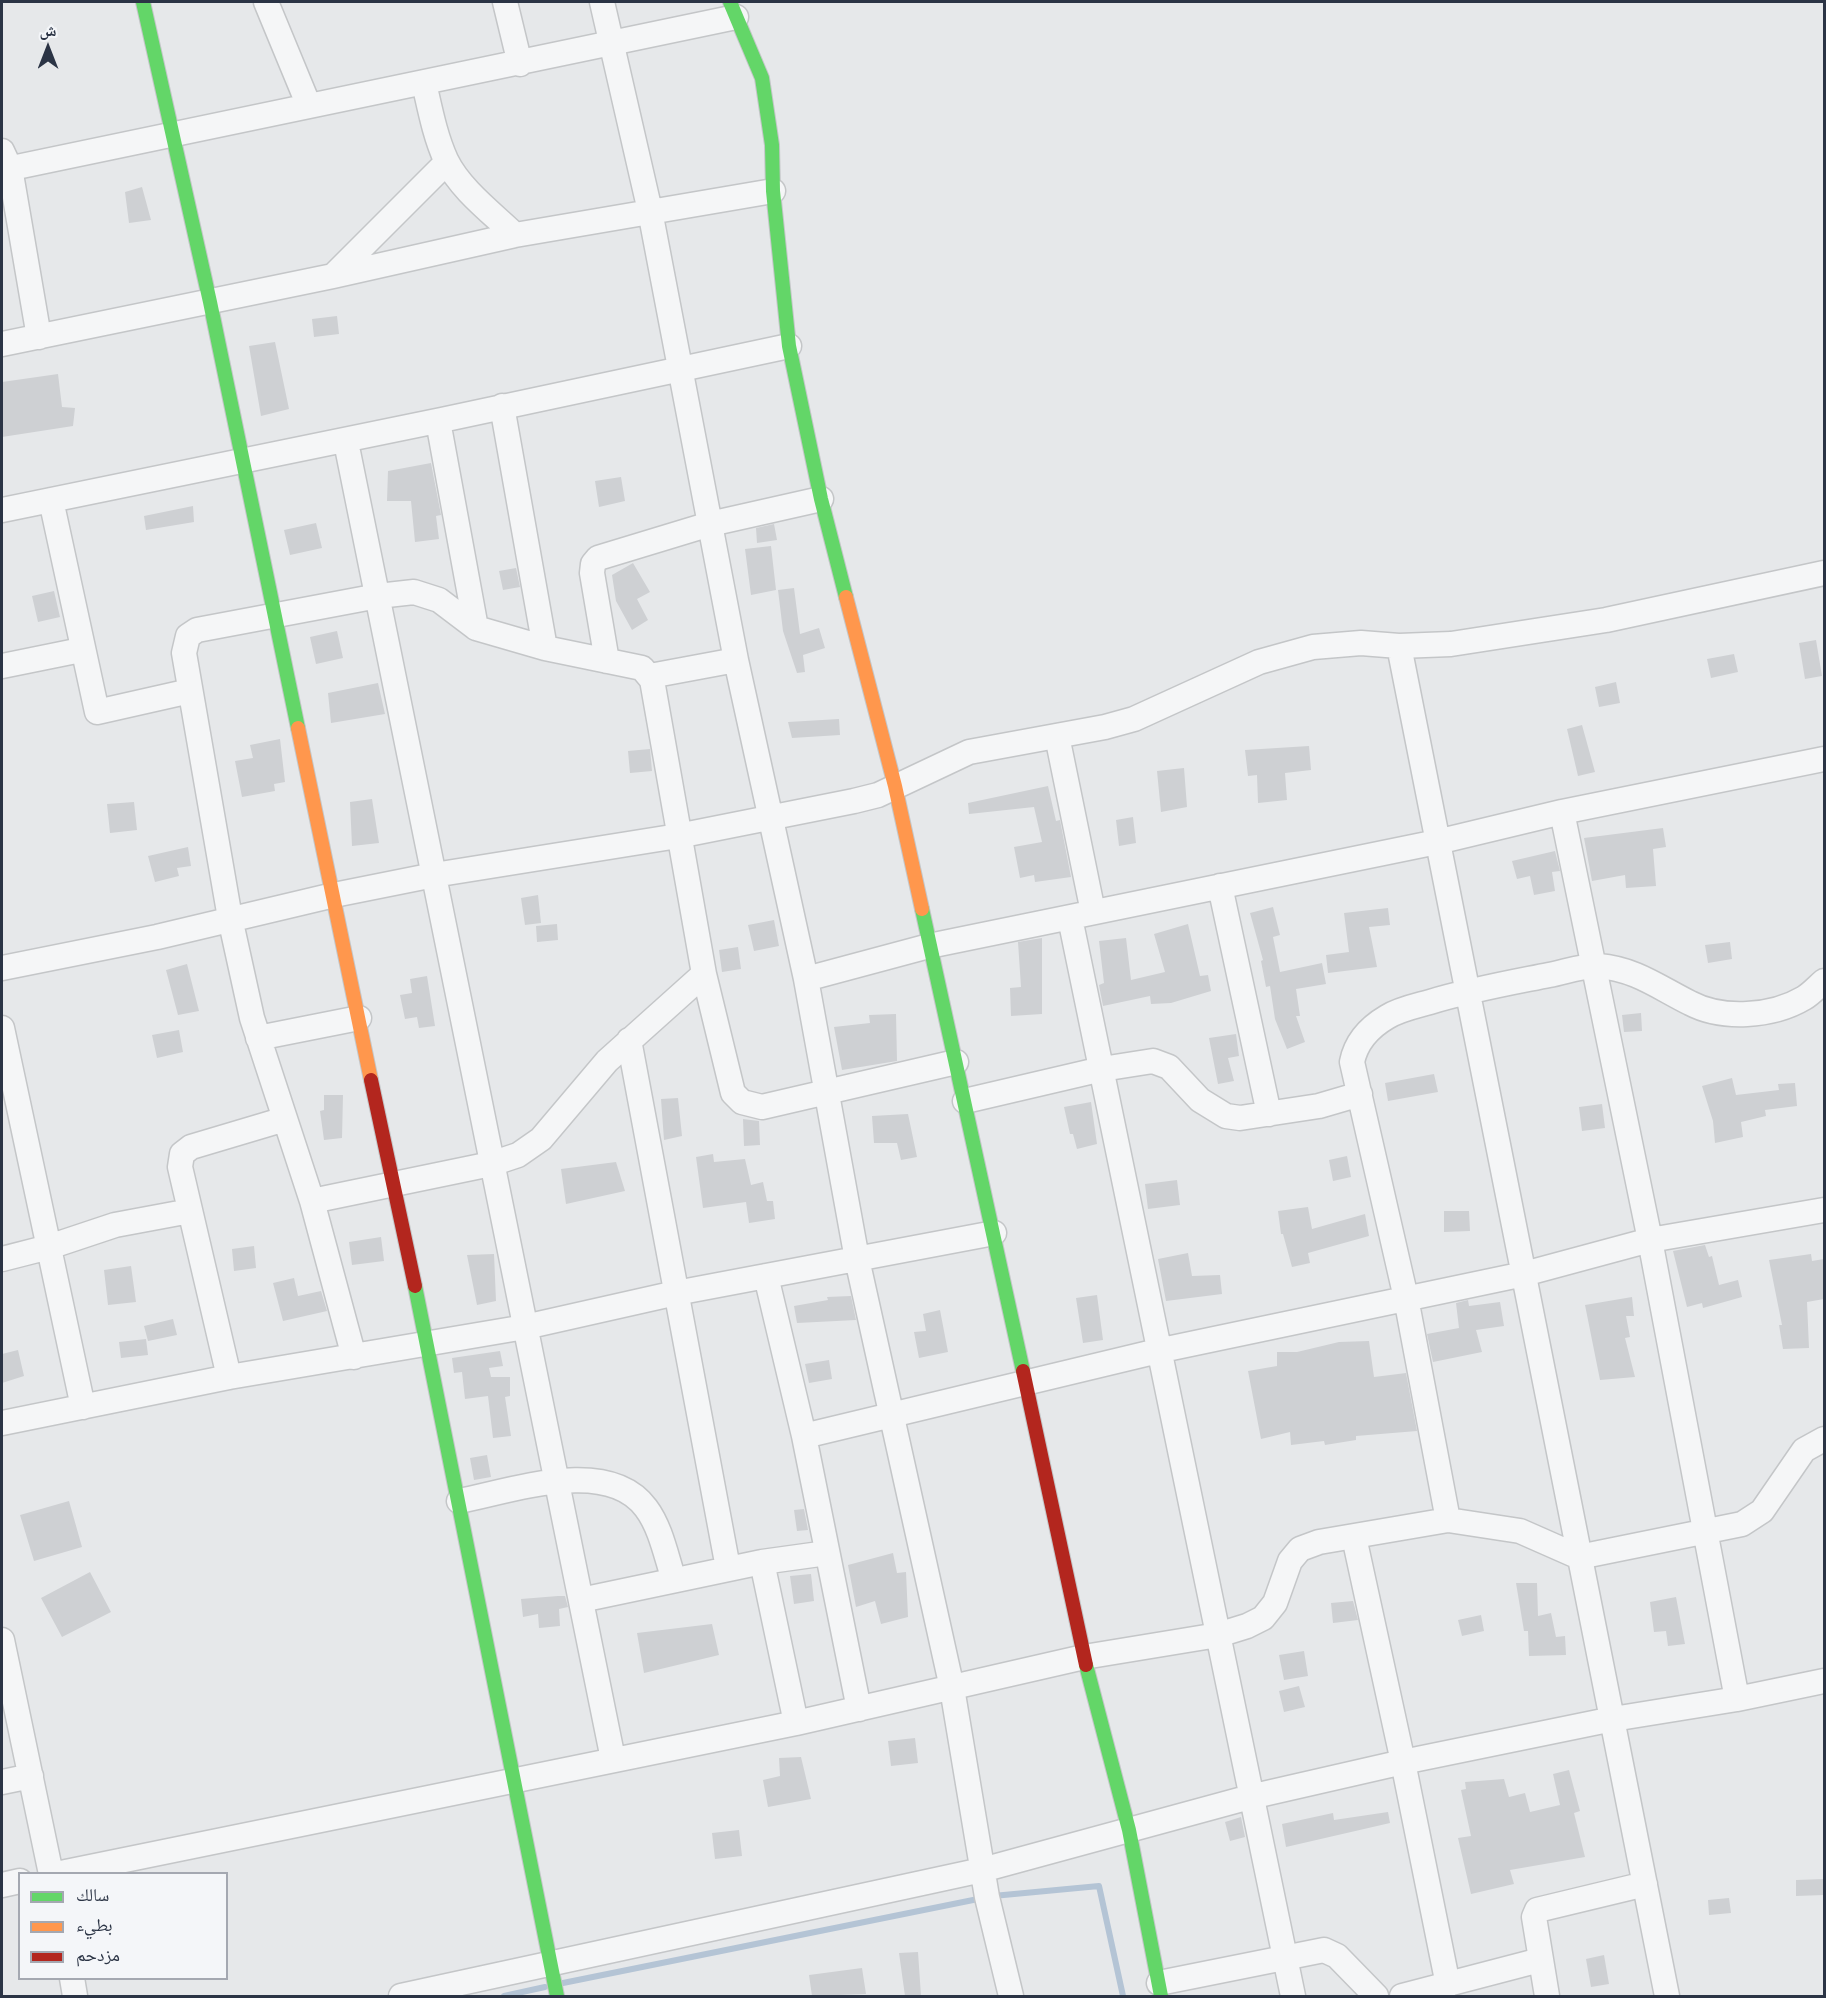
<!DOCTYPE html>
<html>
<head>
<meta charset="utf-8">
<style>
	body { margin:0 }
	#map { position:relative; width:1826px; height:1998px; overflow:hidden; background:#e6e8ea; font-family:"PT Sans","Noto Naskh Arabic",sans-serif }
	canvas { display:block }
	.frame { position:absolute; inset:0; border:3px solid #2b3445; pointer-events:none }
	.legend { position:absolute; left:18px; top:1872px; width:210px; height:108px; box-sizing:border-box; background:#f4f6f9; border:2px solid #a4a8b1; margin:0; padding:8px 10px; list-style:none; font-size:18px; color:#2b3445 }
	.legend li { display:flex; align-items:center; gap:12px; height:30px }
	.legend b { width:30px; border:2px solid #a4a8b1 }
	.north { position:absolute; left:18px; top:18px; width:60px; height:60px; -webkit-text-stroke:4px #f4f6f9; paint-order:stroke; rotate:0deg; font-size:16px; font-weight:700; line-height:24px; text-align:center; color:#2b3445 }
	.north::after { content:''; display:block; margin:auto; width:21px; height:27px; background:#2b3445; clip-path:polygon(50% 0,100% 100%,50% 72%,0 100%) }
</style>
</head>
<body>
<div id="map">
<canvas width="1826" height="1998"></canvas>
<div class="frame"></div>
<ul class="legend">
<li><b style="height:8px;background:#63d668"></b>سالك</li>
<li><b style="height:8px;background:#ff974d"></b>بطيء</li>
<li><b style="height:8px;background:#b3261e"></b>مزدحم</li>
</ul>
<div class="north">ش</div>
</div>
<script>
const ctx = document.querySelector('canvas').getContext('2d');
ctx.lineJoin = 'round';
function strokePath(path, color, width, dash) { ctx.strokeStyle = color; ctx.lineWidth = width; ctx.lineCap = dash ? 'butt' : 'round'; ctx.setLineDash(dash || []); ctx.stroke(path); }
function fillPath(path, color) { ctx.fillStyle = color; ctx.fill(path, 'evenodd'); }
const stream = new Path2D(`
	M993,1896L1099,1886L1123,1996
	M563,1983L983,1898
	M504,1996L545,1987`);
const building = new Path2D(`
	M142,187L151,220L129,223L125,192Z
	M337,316L339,334L314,337L312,319Z
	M275,342L289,409L261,416L249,346Z
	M58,374L62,407L75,408L73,426L2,437V382Z
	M431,463L441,515L436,516L439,539L415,542L411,501H387L388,471Z
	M621,477L625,501L599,507L595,481Z
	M193,506L194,522L146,530L144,516Z
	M316,523L322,548L290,555L284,530Z
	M774,524L777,540L757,543L756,528Z
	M771,546L776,590L751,595L745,549Z
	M633,563L650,592L637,599L648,620L632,630L616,601L612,575Z
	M516,568L520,587L503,590L499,571Z
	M794,588L800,634L819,628L825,648L803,655L805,672L797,673L783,631L778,590Z
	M54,591L60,617L38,622L32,596Z
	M337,631L343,658L316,664L310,637Z
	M1816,640L1822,676L1805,679L1799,643Z
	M1734,654L1738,672L1711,678L1707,659Z
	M1616,682L1620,703L1599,707L1595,687Z
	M378,683L385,714L331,723L328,693Z
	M839,719L840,735L792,738L788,722Z
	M1582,725L1595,772L1578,776L1567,729Z
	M280,739L285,782L274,784L275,791L242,797L235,761L253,758L250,745Z
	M1309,746L1311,770L1285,773L1287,800L1258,803L1257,775L1248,776L1245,750Z
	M650,749L652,771L630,773L628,751Z
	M1184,768L1187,807L1161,812L1157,771Z
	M1048,786L1056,821L1060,820L1071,877L1035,882L1034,875L1020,878L1014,847L1042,842L1034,807L969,814L968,803Z
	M372,799L379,843L352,846L350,802Z
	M134,802L137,830L110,833L107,804Z
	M1133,817L1136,843L1119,846L1116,820Z
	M1663,828L1666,847L1653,849L1656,886L1626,888L1625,875L1592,881L1584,838Z
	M188,847L191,866L177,868L179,876L155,882L148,856Z
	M1555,851L1560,871L1552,872L1555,891L1534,895L1530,876L1517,879L1512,861Z
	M538,895L541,923L525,925L521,898Z
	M1273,907L1280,935L1273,937L1280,972L1322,963L1326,984L1296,989L1300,1016H1296L1305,1042L1287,1049L1275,1019L1270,986L1266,987L1261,961L1263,960L1250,913Z
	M1388,908L1390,925L1369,927L1377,967L1328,973L1326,955L1349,952L1344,913Z
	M774,920L779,946L754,951L748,925Z
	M557,924L558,940L537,942L536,926Z
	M1188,924L1200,976L1208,975L1211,991L1171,1003L1151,1004L1150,996L1103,1006L1099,985L1104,983L1099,941L1126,938L1131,980L1165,972L1154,934Z
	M1042,938V1014L1011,1016L1010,988L1021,987L1018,942Z
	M1730,942L1732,959L1708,963L1705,945Z
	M738,947L741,969L722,972L719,950Z
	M187,964L199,1011L178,1015L166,970Z
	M427,976L435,1026L419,1028L417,1017L405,1019L400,995L412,993L410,979Z
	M1641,1013L1642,1031L1624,1032L1622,1015Z
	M896,1014L897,1061L842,1070L834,1027L870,1023L869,1015Z
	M179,1030L183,1052L157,1058L152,1035Z
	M1236,1034L1239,1056L1228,1058L1234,1081L1218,1084L1209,1038Z
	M1434,1074L1438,1092L1388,1101L1385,1083Z
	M1732,1078L1736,1095L1779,1090L1778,1084L1795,1083L1797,1106L1765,1110L1766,1116L1741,1122L1743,1137L1715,1143L1713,1121L1702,1086Z
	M324,1095H343L342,1138L324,1140L320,1111L324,1110Z
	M678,1098L682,1136L664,1140L661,1099Z
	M1091,1102L1097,1144L1077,1149L1073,1134H1070L1064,1107Z
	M1602,1104L1605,1128L1582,1131L1579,1107Z
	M908,1114L917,1157L901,1160L897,1143H874L872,1116Z
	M743,1119L759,1121L760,1145L744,1146Z
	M713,1154L714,1162L745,1159L751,1185L763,1182L767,1201H773L775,1219L749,1223L746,1202L703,1208L696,1157Z
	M1347,1156L1351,1177L1333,1181L1329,1160Z
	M616,1162L625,1191L566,1204L561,1169Z
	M1177,1180L1180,1205L1148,1209L1145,1184Z
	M1308,1207L1312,1229L1365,1214L1369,1236L1308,1253L1310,1263L1292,1267L1283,1234H1281L1278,1211Z
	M1444,1211H1469L1470,1231L1444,1232Z
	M381,1237L384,1261L352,1265L349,1242Z
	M1705,1245L1709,1257L1712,1256L1719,1285L1738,1280L1742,1297L1703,1308L1702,1303L1687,1307L1673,1251Z
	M254,1246L256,1268L234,1271L232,1249Z
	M1188,1253L1192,1276L1220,1275L1222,1294L1166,1301L1158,1259Z
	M494,1254L496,1301L477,1305L467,1255Z
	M1811,1254L1812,1261L1824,1259V1299L1807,1302L1809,1348L1783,1349L1779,1325H1782L1769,1260Z
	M131,1266L136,1302L108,1305L104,1270Z
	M294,1278L298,1296L321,1291L327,1311L283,1321L273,1283Z
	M1097,1295L1103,1340L1083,1343L1076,1298Z
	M851,1296L856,1320L797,1323L794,1306L828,1300L827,1297Z
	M1632,1297L1634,1316H1626L1630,1337L1625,1338L1635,1377L1600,1380L1585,1305Z
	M1468,1300L1469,1306L1500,1302L1504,1326L1476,1330L1482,1352L1433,1362L1427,1334L1459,1328L1456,1303Z
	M940,1310L948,1352L919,1358L914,1332L926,1331L923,1314Z
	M173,1319L177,1335L148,1341L144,1326Z
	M146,1339L148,1355L121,1358L119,1342Z
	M1369,1341L1374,1377L1406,1373L1417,1431L1356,1436V1440L1325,1445L1324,1441L1291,1445L1290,1432L1261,1439L1248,1371L1277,1366V1352H1297L1339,1342Z
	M18,1350L24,1376L2,1383V1354Z
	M500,1351L503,1366L489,1368L491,1377H510V1396L505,1397L511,1436L493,1438L488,1396L465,1399L462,1372L454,1373L452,1358Z
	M829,1360L832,1379L809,1383L805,1364Z
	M487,1455L491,1477L474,1480L470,1458Z
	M69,1501L82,1547L34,1561L20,1515Z
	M804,1509L808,1530L797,1531L794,1510Z
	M893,1553L897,1573L906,1572L908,1617L881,1624L875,1601L856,1607L848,1565Z
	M90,1572L111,1612L62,1637L41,1598Z
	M811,1574L814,1601L794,1604L790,1576Z
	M1516,1583H1537L1538,1616L1551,1613L1556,1637L1565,1636L1566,1655L1529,1656L1528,1631H1524Z
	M558,1596H565L568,1607L559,1609L560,1626L539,1628L538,1614L523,1617L521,1599Z
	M1676,1597L1685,1644L1668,1646L1666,1631L1654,1632L1650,1602Z
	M1353,1601L1358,1620L1333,1623L1331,1603Z
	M1481,1615L1484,1631L1462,1636L1458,1620Z
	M712,1624L719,1655L644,1673L637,1633Z
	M1304,1651L1308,1676L1284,1680L1279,1655Z
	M1299,1686L1305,1707L1284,1712L1279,1691Z
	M915,1738L918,1763L891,1766L888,1741Z
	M801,1757L811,1799L768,1807L763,1780L780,1776L779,1758Z
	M1569,1770L1580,1811L1574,1813L1585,1857L1510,1870L1514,1884L1471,1894L1458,1838L1471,1836L1461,1790L1466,1789L1465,1782L1504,1779L1509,1797L1525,1793L1530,1812L1560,1805L1553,1774Z
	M1388,1812L1390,1823L1286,1847L1282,1824L1333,1813L1334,1820Z
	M1241,1817L1245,1837L1230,1841L1225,1822Z
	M739,1830L742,1856L715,1859L712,1833Z
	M1824,1879V1895L1796,1896V1880Z
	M1729,1898L1731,1913L1709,1915L1708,1900Z
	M918,1952L921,1996H905L899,1953Z
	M1604,1955L1609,1984L1591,1987L1586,1959Z
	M862,1968L866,1994L812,1996L809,1975Z`);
const street = new Path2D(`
	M266,2L309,106
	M505,2L520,64
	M602,2L650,211L736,660L806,979L857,1259L952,1688L987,1897L1011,1996
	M424,83C430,109 435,136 446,160C460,189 492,213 515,235
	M2,151L10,168L39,337
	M2,170L736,17
	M333,276L447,162
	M2,344L333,276L515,235L773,191
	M502,406L545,648
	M438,421L476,628
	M346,442L613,1759
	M51,500L97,712L190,691
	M2,510C265,457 527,403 789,346
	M1399,646L1667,1996
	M607,661L592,573L593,564L598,558L710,524L821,499
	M2,666L81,650
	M650,676L736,660
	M1057,736L1093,912
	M1562,812L1650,1240L1737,1699
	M1220,886L1269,1114
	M1070,918C1147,1277 1217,1637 1293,1996
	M2,968L157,937L334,895L434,875L678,836L854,801L878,795L969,752L1105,727L1134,719L1259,662L1313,647L1361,643L1399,646L1451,644L1606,620L1824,573
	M806,979L929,946L1437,842L1562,812L1824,759
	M2,1028L83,1407
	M258,1038L359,1018
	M629,1040L728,1568
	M965,1101L1102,1069L1153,1061L1169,1067L1200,1100L1226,1116L1240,1118L1319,1106L1360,1094
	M312,1201L491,1164L518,1155L541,1139L607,1061L704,974
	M2,1259L49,1247L115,1225L190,1211
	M766,1276L804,1436L859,1709
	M354,1357L312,1201L252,1018L230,918L184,653L188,636L197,630L378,596L414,592L439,600L476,628L545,648L642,668L652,680L704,974L733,1093L742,1102L762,1107L956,1062
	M229,1377L180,1167L182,1154L191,1147L285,1119
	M2,1423L229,1377L525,1327L676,1293L994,1233
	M804,1436L1162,1350L1524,1274L1650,1240L1824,1210
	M459,1501C511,1491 608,1456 646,1508C661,1528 666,1556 674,1580
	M1448,1520L1406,1298L1352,1062C1356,1042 1370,1027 1387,1017C1400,1009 1416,1006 1430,1002C1469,990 1509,983 1549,975C1565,972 1583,965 1599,966C1635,969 1658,987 1690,1003C1722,1020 1772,1017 1804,998C1811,994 1818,986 1824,981
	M1354,1537L1403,1762L1448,1985
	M762,1562L796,1723
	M581,1600L762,1562L827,1553
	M2,1640L51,1874
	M2,1782L31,1776
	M56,1874L796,1723L1084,1657L1218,1635L1247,1626L1263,1618L1275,1603L1290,1561L1300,1549L1319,1542L1448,1520L1520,1531L1579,1557L1742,1524L1762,1511L1804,1450L1824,1439
	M2,1885L20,1881
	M72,1978L75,1996
	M1159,1983L1324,1950L1337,1956L1376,1996
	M401,1996L982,1870L1250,1797L1403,1762L1613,1719L1737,1699L1824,1681
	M1402,1996L1540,1960
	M1547,1996L1534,1917L1537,1910L1645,1884`);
const fast = new Path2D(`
	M143,2L210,302L298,728
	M730,2L762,78L772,145L773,191L789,346L821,499L846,597
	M922,909L1023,1371
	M415,1286L557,1996
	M1086,1665L1129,1830L1161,1996`);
const slow = new Path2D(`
	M846,597L895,786L922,909
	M298,728L371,1080`);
const jam = new Path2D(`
	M371,1080L415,1286
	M1023,1371L1086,1665`);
strokePath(stream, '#b4c4d5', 6);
fillPath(building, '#ced0d3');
strokePath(street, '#c4c6c8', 27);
strokePath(fast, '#c4c6c8', 16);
strokePath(slow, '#c4c6c8', 16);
strokePath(jam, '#c4c6c8', 16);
strokePath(street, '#f5f6f7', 24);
strokePath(fast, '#63d668', 14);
strokePath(slow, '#ff974d', 14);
strokePath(jam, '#b3261e', 14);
</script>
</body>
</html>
